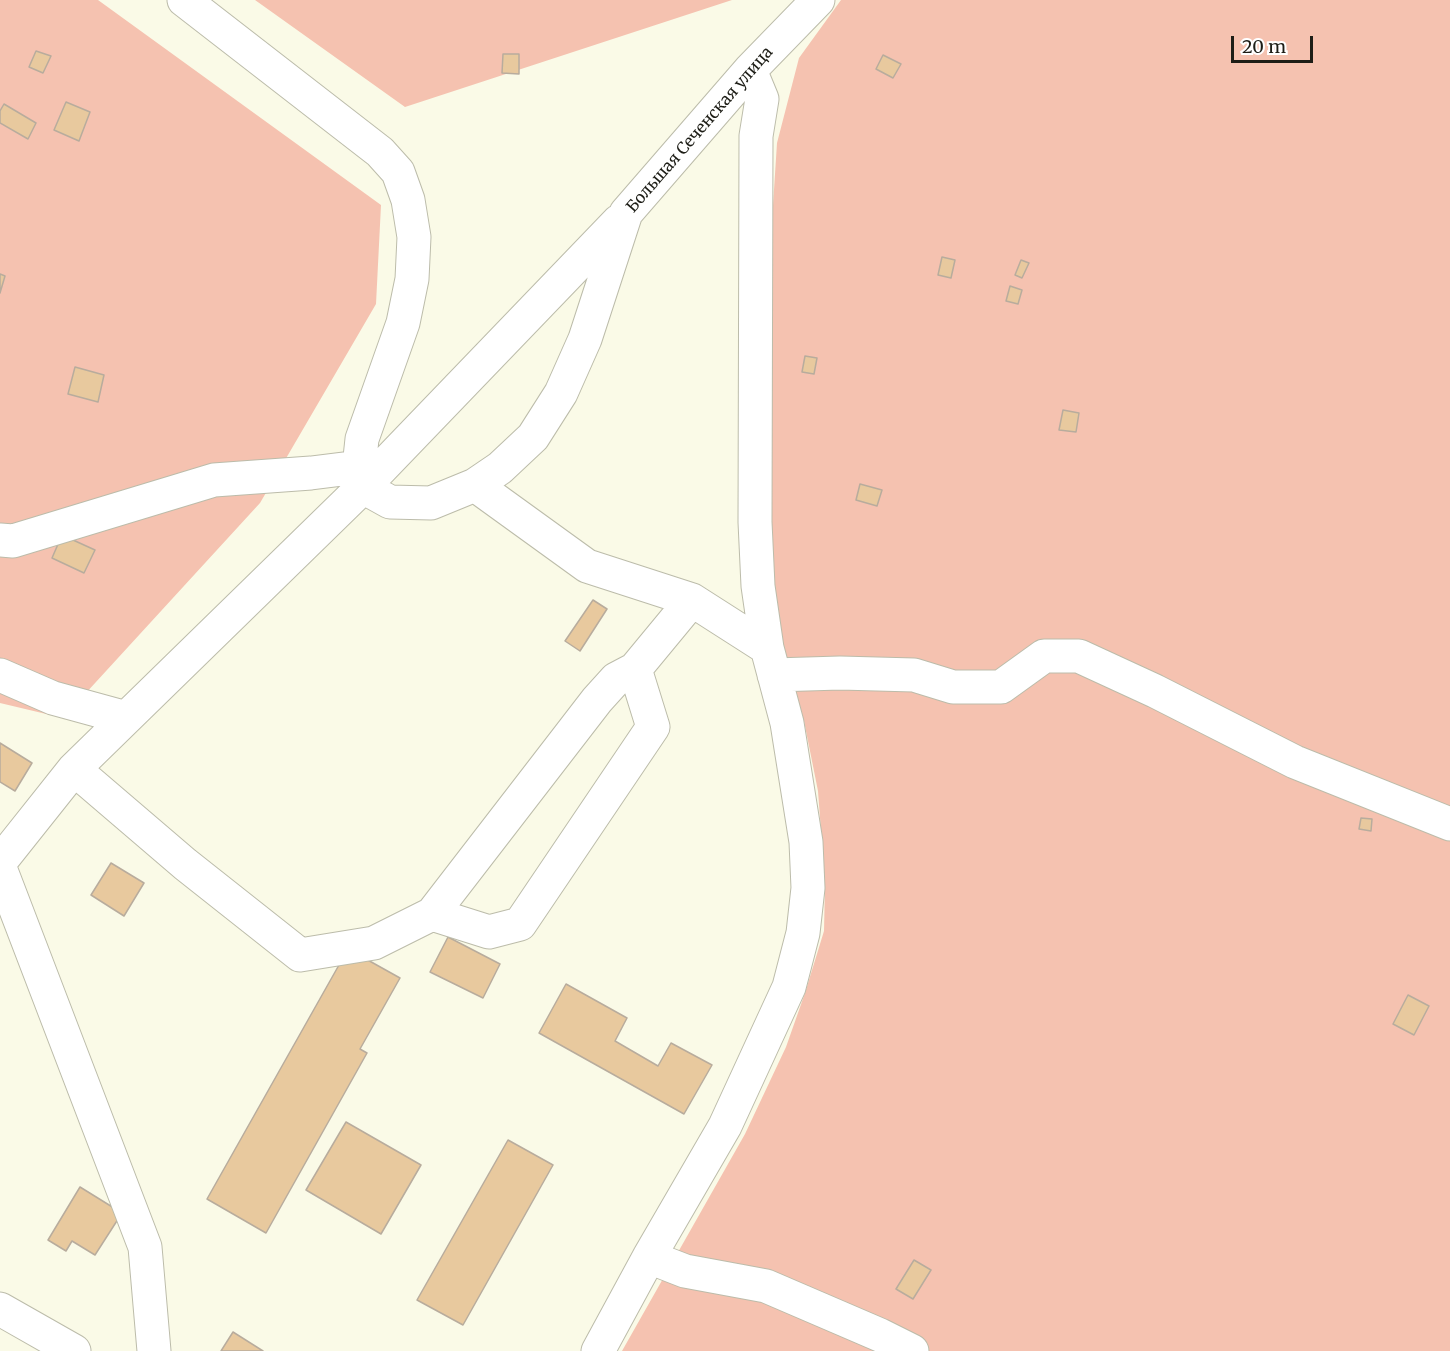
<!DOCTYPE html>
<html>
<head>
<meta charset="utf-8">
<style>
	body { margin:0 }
	#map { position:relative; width:1450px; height:1351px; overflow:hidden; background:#fafae7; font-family:Merriweather,serif }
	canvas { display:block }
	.scale { position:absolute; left:1231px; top:36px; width:82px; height:27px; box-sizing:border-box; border:3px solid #1d1d16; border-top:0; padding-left:8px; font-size:18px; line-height:21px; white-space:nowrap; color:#1d1d16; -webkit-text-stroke:4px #fff; paint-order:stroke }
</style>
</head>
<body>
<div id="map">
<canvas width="1450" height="1351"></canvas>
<div class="scale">20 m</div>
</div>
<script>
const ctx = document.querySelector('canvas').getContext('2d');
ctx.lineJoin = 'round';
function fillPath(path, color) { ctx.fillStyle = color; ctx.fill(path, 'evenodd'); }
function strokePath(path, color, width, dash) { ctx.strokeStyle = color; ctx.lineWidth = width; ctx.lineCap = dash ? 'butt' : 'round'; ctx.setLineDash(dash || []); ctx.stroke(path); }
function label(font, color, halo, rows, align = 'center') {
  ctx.font = font + ' Merriweather,serif'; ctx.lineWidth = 4.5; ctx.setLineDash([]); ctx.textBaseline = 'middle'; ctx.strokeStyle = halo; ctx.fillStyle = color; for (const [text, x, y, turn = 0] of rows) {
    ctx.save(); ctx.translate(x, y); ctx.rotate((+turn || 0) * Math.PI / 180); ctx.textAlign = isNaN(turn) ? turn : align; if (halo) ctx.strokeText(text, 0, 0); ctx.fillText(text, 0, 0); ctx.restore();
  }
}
const green = new Path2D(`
	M0,0H98L381,205L376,304L260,503L63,718L0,703Z
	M255,0H732L405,107Z
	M841,0H1450V1351H622L745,1134L786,1047L805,993L824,931L825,885L818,791L804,721L781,646L772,584L768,283L777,143L799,58Z`);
const building = new Path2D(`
	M36,51L51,56L43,73L29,67Z
	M503,54H519V74L502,73Z
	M883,55L901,64L893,78L876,69Z
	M66,102L90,112L79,141L54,130Z
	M4,104L36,123L28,139L0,123V111Z
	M942,257L955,260L951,278L938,275Z
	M1021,260L1029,263L1022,278L1015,275Z
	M0,274L5,276L0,293Z
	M1010,286L1022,290L1018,304L1006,301Z
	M805,356L817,358L814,374L802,372Z
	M75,367L104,375L98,402L68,394Z
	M1063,410L1079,413L1076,432L1059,430Z
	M860,484L882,490L877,506L856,500Z
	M62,535L95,550L84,573L52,558Z
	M593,600L607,609L580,651L565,641Z
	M0,743L32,763L15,791L0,782Z
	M1361,818L1372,819L1371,831L1359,829Z
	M111,863L144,883L124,916L91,895Z
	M448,937L500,964L483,998L430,972Z
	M348,949L400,978L360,1049L367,1053L266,1233L207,1199Z
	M566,984L627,1018L615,1041L658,1066L671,1043L712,1065L684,1114L539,1033Z
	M1408,995L1429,1006L1414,1035L1393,1024Z
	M346,1122L421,1165L381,1234L306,1190Z
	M508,1140L553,1165L463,1325L417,1300Z
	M80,1187L122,1213L95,1255L72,1241L66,1251L48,1240Z
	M914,1260L931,1270L913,1299L896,1289Z
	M233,1332L263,1351H221Z`);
const minor = new Path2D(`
	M184,0L380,152L398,172L408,200L414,237L412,279L403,323L362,439L359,467L366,484L372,492L390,502L431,503L475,485L500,468L533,437L561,393L585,339L626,213L750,70L818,0
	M475,485L587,566L692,600L767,648
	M0,540L13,541L214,480L311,473L359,467
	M0,675L53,698L126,718
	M774,675L840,673L914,675L953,687H1001L1044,656H1079L1155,691L1295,762L1450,824
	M74,769L185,864L300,955L374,943L432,914L597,700L616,679L635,669L692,600
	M0,862L74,769L366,484L619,221
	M0,868L145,1247L154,1351
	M432,914L489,932L520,924L653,727L635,669
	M649,1257L685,1271L766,1286L880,1335L912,1351
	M0,1309L74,1351
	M598,1351L649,1257L725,1126L789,987L803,933L808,888L806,842L787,723L767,648L758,586L755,522L756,136L762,99L750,70`);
const streetNames = [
	["Большая Сеченская улица",700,130,-49]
];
fillPath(green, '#f5c2b0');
fillPath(building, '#e8c99e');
strokePath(building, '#b8ac9d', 1.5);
strokePath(minor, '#bcbcaa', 35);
strokePath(minor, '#fff', 33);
label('16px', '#1d1d16', '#fff', streetNames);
</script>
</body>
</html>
